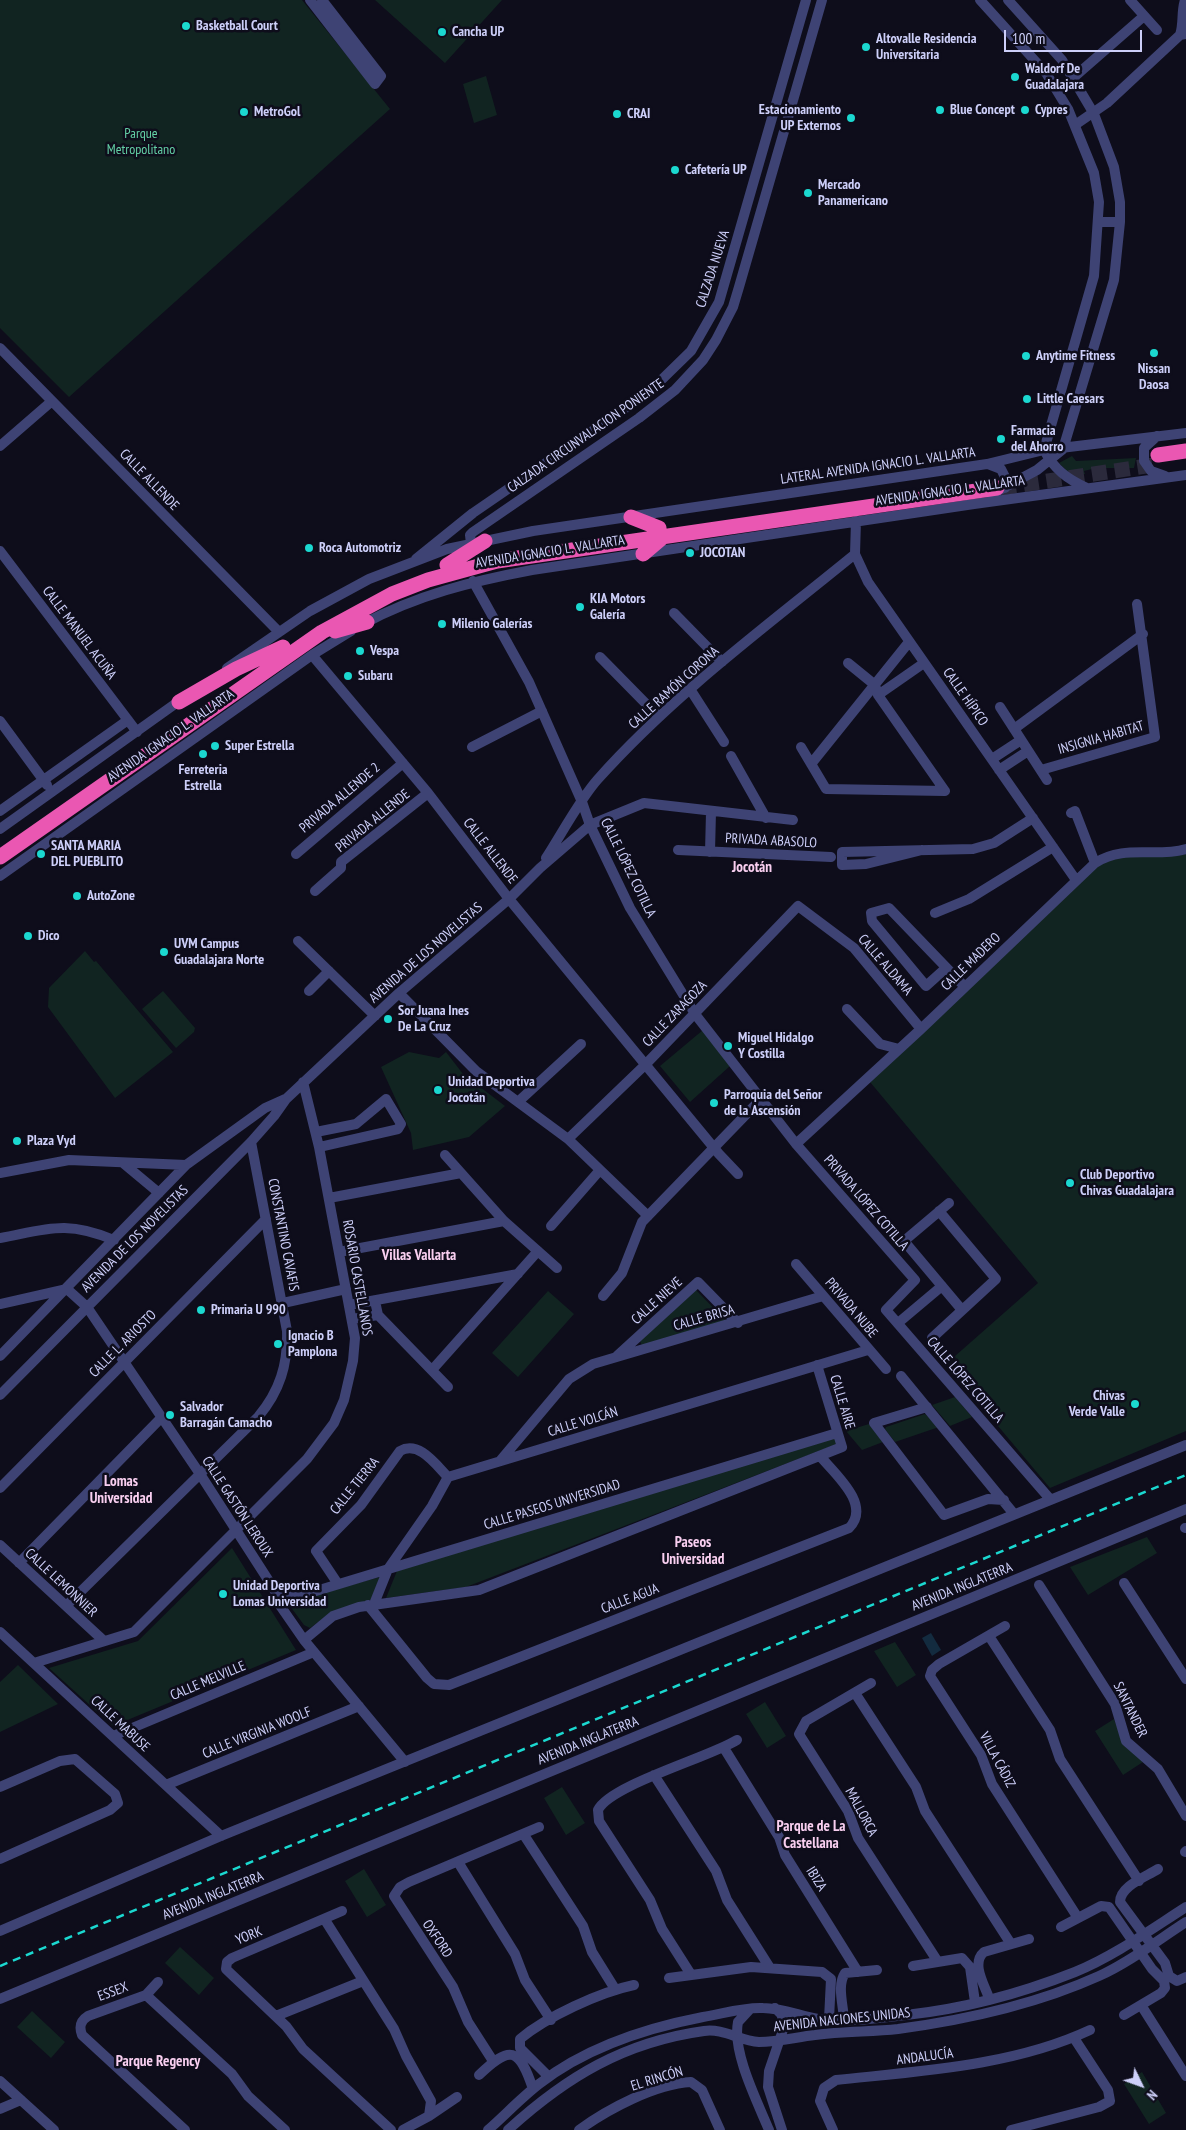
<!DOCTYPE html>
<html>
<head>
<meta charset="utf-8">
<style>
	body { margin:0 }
	#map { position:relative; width:1186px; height:2130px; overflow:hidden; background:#0e0d1b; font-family:"PT Sans Narrow",sans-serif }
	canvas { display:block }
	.north { position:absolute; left:1116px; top:2060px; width:50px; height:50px; -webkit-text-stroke:4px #0e0d1b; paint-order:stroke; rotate:132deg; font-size:14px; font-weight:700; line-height:20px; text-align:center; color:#cdcff9 }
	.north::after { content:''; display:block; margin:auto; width:18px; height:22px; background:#cdcff9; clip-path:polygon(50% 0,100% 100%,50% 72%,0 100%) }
	.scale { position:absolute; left:1004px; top:30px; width:138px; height:22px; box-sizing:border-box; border:2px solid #cdcff9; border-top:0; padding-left:6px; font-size:15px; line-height:18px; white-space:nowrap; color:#cdcff9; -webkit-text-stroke:4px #0e0d1b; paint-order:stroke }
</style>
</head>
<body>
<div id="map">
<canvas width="1186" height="2130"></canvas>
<div class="north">N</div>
<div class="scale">100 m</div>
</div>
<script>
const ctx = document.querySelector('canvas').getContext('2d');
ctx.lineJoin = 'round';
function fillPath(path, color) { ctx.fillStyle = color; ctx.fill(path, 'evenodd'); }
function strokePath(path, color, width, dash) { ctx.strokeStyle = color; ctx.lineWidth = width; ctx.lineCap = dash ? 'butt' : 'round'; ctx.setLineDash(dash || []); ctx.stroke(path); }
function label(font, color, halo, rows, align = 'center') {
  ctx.font = font + ' "PT Sans Narrow",sans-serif'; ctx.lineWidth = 5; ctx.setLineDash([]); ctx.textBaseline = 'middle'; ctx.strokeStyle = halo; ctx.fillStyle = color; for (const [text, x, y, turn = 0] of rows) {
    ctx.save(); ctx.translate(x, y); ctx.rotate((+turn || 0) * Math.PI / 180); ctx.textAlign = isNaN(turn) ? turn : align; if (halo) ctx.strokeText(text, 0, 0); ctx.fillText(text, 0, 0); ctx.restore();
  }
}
const green = new Path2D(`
	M0,0H302L390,109L69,397L0,328Z
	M375,0H502L445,63Z
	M486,76L497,115L474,123L463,84Z
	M1072,456L1076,461L1136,458L1134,468H1096L1084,471L1085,474L1072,476L1059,463Z
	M1186,854V1431L1050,1488L946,1364L1038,1283L870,1082L1097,866L1121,855L1177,856Z
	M85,951L94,962L96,961L173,1052L115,1098L48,1007L49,988Z
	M163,991L195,1028L194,1032L176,1048L142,1009Z
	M703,1030L730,1066L690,1102L660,1066Z
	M409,1052L439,1058L446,1052L463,1074L505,1106L469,1137L413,1150L411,1133L381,1067Z
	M696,1290L728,1323L642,1346L640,1341Z
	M548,1291L574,1314L518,1377L492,1353Z
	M955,1397L972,1417L950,1426L932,1405Z
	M925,1414L939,1427L895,1442L885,1429L886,1427Z
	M869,1424L883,1442L862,1450L846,1431Z
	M835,1437L837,1444L466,1587L386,1598L397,1571Z
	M1147,1537L1157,1553L1088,1595L1070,1567Z
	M232,1548L296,1650L113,1726L49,1668L138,1641Z
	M380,1577L371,1600L325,1617L310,1628L304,1625L287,1602L291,1599H299Z
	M895,1642L916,1675L897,1687L874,1651Z
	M18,1665L58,1704L0,1732V1682Z
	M765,1702L786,1736L767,1748L746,1714Z
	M1114,1719L1123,1743L1143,1762L1123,1775L1095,1731Z
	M562,1787L585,1823L566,1835L544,1798Z
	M364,1869L386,1905L367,1917L345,1881Z
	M180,1947L214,1978L199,1995L165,1963Z
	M32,2011L65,2042L51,2058L17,2027Z
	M1142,2072L1166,2113L1149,2124L1124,2084Z`);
const water = new Path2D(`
	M931,1633L941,1650L932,1656L922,1638Z`);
const highwayTunnel = new Path2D(`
	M1001,488L1160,464`);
const minor = new Path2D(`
	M310,0L375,84L381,76L322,0
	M980,0L1046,73L1068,109L1094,173L1099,202L1094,276L1044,450C1054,469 1067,479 1087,488
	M1130,0L1157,30
	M1180,35C1184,23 1181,12 1185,0
	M1073,78L1144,16
	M1075,125L1107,103L1180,35L1186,34
	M1098,222H1120
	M0,348L278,631
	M1157,436L1144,448V461L1151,471L1165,476
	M0,446L52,401
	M988,464L1001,469L1005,477V488
	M992,494L1037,470L1063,449L1114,280L1120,222V202L1114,167L1094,114L1062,60L1008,0
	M856,521L855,554L868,582L1076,880
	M471,544L470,535L473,532L639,418L675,390L703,360L716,340L733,307L739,287L822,0
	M0,551L137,732
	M416,559L473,513L649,392L691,351L719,302L806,0
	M473,581L529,682L582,802L590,825L630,908L695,1014L796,1144L915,1280L886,1310L1050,1499
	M674,613L722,662
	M363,624C417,595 473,581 532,570L974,504L1186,475
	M312,655L428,793L509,899L719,1154L738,1174
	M600,657L659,717
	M848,663L875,685L878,695L945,791
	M227,668L310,611L369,579L447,549L533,531L987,464L1044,450L1186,433
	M690,689L724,742
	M878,695L924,663
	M1000,707L1047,780
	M0,721L47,785
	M1014,729L1143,634
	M472,747L542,711
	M801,747L826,789L945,791
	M731,756L766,818
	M992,759L1021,740
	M811,764L909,642
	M999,770L1028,751
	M1041,770L1155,737L1137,604
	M0,811L128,720
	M1071,813L1075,811L1095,863
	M0,829L182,699
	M678,850L831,857
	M922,850L866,864L842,865V852L973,849L994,843L1033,818
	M710,852L711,812
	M296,854L403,763
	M546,858C561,835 580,799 598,779C674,694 767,626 855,554
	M0,876L312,655L351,631
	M315,891L341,868V862L428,793
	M935,913L969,899L1053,847
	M298,941L375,1016
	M946,968L926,986L872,921L871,913L889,908L965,987
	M309,991L329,971
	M399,993L476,1071L568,1139L648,1216
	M847,1009L880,1044L899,1049
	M519,1101L581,1044
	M316,1132L356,1124L386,1099L401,1124L398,1129L319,1147
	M568,1139L646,1064L798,906L854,948L921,1029
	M796,1144L921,1029L1095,863C1125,844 1154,858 1186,849
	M445,1155L504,1221L557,1268
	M123,1163L159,1193
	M0,1173L69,1160L186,1165
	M329,1198L461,1173
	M949,1203L904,1241L962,1310
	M551,1226L600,1170
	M0,1238C48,1229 66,1220 114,1240
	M339,1252L504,1221
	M796,1264L886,1369
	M603,1296L622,1273L642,1222L761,1099
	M375,1301L378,1315L448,1387
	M283,1303L346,1289
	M0,1304L67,1289L87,1307L200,1474L274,1589L279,1604L304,1640L405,1762
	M349,1305L518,1274
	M352,1319L378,1315
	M898,1323L942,1286
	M932,1338L996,1279L939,1211
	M0,1356L186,1165L265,1108L285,1099
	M617,1356L698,1282L738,1323
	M432,1370L538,1251
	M901,1376L1014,1514
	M0,1395L251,1142L274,1116L286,1099L399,993L509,899L540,868L590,825L644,803L793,820
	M927,1407L874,1423L944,1515L988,1499L1004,1500
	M500,1461L569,1379L593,1364L823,1296
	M0,1488L266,1219
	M1185,1528H1186
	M0,1545L104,1641
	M19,1563L162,1417
	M1124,1583L1186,1679
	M338,1584L316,1551L361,1505L400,1451C419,1440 436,1465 448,1477
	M1039,1585L1115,1704L1126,1741L1158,1769L1186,1816
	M274,1589L288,1593L316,1591L837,1433
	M374,1604L388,1569L432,1506L448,1477L868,1350
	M368,1605L427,1678L434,1684L449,1685L849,1528C872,1505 835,1474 820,1456
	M66,1606L258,1417C280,1391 288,1364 287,1331L251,1142
	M1005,1626L939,1664L932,1670L930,1676L981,1755L992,1784L1078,1918
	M0,1632L221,1836
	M989,1636L1050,1730L1060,1759L1139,1881
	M304,1640L333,1616L359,1607L479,1590L842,1447L817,1365
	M34,1663L134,1632L307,1459L334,1423L344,1400L353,1361L355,1338L319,1147L303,1082
	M871,1683L806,1721L799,1734L848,1811L858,1838L938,1962
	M855,1693L916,1787L925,1811L1011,1944
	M113,1736L314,1652
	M724,1748L779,1837L785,1855L858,1972
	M654,1775L716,1871L727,1900L770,1968
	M166,1785L359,1706
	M0,1787L60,1761L75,1759L115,1794L118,1803L110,1810L0,1859
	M524,1835L583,1926L592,1952L615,1989
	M1185,1852L1186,1851
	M458,1862L515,1954L525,1980L551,2020
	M1158,1869C1146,1877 1120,1886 1120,1902L1165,1963L1169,1976L1177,1981L1186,1977
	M342,1911L232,1958L227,1962L226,1969L286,2026L303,2049L391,2130
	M325,1920L394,2029L406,2056L431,2101L429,2116
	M1061,1927L1101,1906L1109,1907L1152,1969L1164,1981L1165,1988L1161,1993L1124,2015
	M0,1931L221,1836L1186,1445
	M913,1966L962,1958L970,1967L975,2002
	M690,1973L662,1929L650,1900L599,1821L598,1810C610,1785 710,1757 737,1740
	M669,1978L751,1967L822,1972L831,1979L829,2019
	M158,1982L146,1995L88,2016C80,2021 79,2027 82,2035L185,2130
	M146,1995L232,2074L248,2096L285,2130
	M989,1998C984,1984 971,1963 984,1952L1029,1939
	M0,1999L1186,1509
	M1141,2005L1186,2076
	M775,2008L781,2014L785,2024L769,2071L768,2087L782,2130
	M750,2009L738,2022C732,2052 757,2101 769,2130
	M276,2016L363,1981
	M844,2019C843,2004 837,1985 845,1973L877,1970
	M493,2061L468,2022L453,1987L394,1896L400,1887L409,1882L539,1827
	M479,2075C510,2045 519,2047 533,2089
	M549,2077L520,2048V2039C546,2017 600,1992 634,1985
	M0,2081L54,2130
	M0,2109L21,2100
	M403,2130L429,2116L457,2097
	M488,2130C505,2115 521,2098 539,2084C585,2048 646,2028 703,2017C722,2014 743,2007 763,2008C782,2008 800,2016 818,2019C846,2023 878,2018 906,2015C962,2009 1022,1993 1075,1972C1114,1956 1150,1930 1186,1907
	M508,2130C566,2077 624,2042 704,2031C723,2028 740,2041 759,2042C778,2042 797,2037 815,2035C843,2031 871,2032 898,2029C965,2020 1037,2004 1099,1976C1130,1962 1158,1940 1186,1922
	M579,2130C608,2109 655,2084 691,2082L702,2090L720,2130
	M833,2130L820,2101L824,2088L836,2080C920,2071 1013,2066 1090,2030
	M1011,2130L1099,2107L1110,2101L1108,2090L1074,2038`);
const highway = new Path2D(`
	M1158,455L1186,451
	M631,517L659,528
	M643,554L663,537
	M447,565L485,541
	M335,631L367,622
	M179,702L236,669L283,647
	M0,857L322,632L392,594L428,580L497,561L997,488`);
const rail = new Path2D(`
	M0,1966L1186,1475`);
const markers = [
	[186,26,5,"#1bd8d0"],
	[442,32,5,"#1bd8d0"],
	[866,47,5,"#1bd8d0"],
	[1015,77,5,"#1bd8d0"],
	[940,110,5,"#1bd8d0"],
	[1025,110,5,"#1bd8d0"],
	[244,112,5,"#1bd8d0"],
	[617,114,5,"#1bd8d0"],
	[851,118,5,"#1bd8d0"],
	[675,170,5,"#1bd8d0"],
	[808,193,5,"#1bd8d0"],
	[1154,353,5,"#1bd8d0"],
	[1026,356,5,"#1bd8d0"],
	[1027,399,5,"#1bd8d0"],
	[1001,439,5,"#1bd8d0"],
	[309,548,5,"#1bd8d0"],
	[690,553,5,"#1bd8d0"],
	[580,607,5,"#1bd8d0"],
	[442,624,5,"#1bd8d0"],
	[360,651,5,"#1bd8d0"],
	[348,676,5,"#1bd8d0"],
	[215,746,5,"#1bd8d0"],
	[203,754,5,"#1bd8d0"],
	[41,854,5,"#1bd8d0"],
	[77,896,5,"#1bd8d0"],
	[28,936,5,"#1bd8d0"],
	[164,952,5,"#1bd8d0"],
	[388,1019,5,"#1bd8d0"],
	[728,1046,5,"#1bd8d0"],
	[438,1090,5,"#1bd8d0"],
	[714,1103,5,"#1bd8d0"],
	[17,1141,5,"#1bd8d0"],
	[1070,1183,5,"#1bd8d0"],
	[201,1310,5,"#1bd8d0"],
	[278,1344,5,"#1bd8d0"],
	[1135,1404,5,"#1bd8d0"],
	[170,1415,5,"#1bd8d0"],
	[223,1594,5,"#1bd8d0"]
];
const poiNames = [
	["Basketball Court",196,26],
	["Cancha UP",452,32],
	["Altovalle Residencia",876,39],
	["Universitaria",876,55],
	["Waldorf De",1025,69],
	["Guadalajara",1025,85],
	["Estacionamiento",841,110,"right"],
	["UP Externos",841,126,"right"],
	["Blue Concept",950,110],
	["Cypres",1035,110],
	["MetroGol",254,112],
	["CRAI",627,114],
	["Cafetería UP",685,170],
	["Mercado",818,185],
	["Panamericano",818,201],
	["Anytime Fitness",1036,356],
	["Nissan",1154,369,"center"],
	["Daosa",1154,385,"center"],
	["Little Caesars",1037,399],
	["Farmacia",1011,431],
	["del Ahorro",1011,447],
	["Roca Automotriz",319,548],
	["JOCOTAN",700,553],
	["KIA Motors",590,599],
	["Galería",590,615],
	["Milenio Galerías",452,624],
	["Vespa",370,651],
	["Subaru",358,676],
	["Super Estrella",225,746],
	["Ferreteria",203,770,"center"],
	["Estrella",203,786,"center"],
	["SANTA MARIA",51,846],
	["DEL PUEBLITO",51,862],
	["AutoZone",87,896],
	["Dico",38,936],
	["UVM Campus",174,944],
	["Guadalajara Norte",174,960],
	["Sor Juana Ines",398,1011],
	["De La Cruz",398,1027],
	["Miguel Hidalgo",738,1038],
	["Y Costilla",738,1054],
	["Unidad Deportiva",448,1082],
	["Jocotán",448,1098],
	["Parroquia del Señor",724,1095],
	["de la Ascensión",724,1111],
	["Plaza Vyd",27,1141],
	["Club Deportivo",1080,1175],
	["Chivas Guadalajara",1080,1191],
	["Primaria U 990",211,1310],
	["Ignacio B",288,1336],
	["Pamplona",288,1352],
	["Chivas",1125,1396,"right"],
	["Verde Valle",1125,1412,"right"],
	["Salvador",180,1407],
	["Barragán Camacho",180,1423],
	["Unidad Deportiva",233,1586],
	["Lomas Universidad",233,1602]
];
const parkNames = [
	["Parque",141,134],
	["Metropolitano",141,150]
];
const streetNames = [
	["CALZADA NUEVA",713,269,-72],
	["CALZADA CIRCUNVALACION PONIENTE",586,436,-35],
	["LATERAL AVENIDA IGNACIO L. VALLARTA",878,466,-8],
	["CALLE ALLENDE",149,480,46],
	["AVENIDA IGNACIO L. VALLARTA",950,491,-8],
	["AVENIDA IGNACIO L. VALLARTA",550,552,-9],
	["CALLE MANUEL ACUÑA",79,633,53],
	["CALLE RAMÓN CORONA",674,688,-42],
	["CALLE HÍPICO",965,697,55],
	["AVENIDA IGNACIO L. VALLARTA",171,736,-35],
	["INSIGNIA HABITAT",1101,738,-16],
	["PRIVADA ALLENDE 2",340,798,-40],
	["PRIVADA ALLENDE",373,821,-39],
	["PRIVADA ABASOLO",771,841,3],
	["CALLE ALLENDE",490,851,52],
	["CALLE LÓPEZ COTILLA",628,868,64],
	["AVENIDA DE LOS NOVELISTAS",426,953,-41],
	["CALLE MADERO",971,962,-44],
	["CALLE ALDAMA",885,965,49],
	["CALLE ZARAGOZA",675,1014,-46],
	["PRIVADA LÓPEZ COTILLA",866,1203,49],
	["CONSTANTINO CAVAFIS",283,1235,79],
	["AVENIDA DE LOS NOVELISTAS",135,1239,-45],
	["ROSARIO CASTELLANOS",357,1278,80],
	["CALLE NIEVE",657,1301,-42],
	["PRIVADA NUBE",851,1308,50],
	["CALLE BRISA",704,1318,-16],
	["CALLE L. ARIOSTO",123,1344,-45],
	["CALLE LÓPEZ COTILLA",965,1380,49],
	["CALLE AIRE",842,1402,73],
	["CALLE VOLCÁN",583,1422,-17],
	["CALLE TIERRA",355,1486,-51],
	["CALLE PASEOS UNIVERSIDAD",552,1505,-17],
	["CALLE GASTÓN LEROUX",237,1507,57],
	["CALLE LEMONNIER",61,1583,43],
	["AVENIDA INGLATERRA",962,1587,-22],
	["CALLE AGUA",630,1599,-21],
	["CALLE MELVILLE",208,1681,-23],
	["SANTANDER",1130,1710,64],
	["CALLE MABUSE",120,1724,43],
	["CALLE VIRGINIA WOOLF",257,1733,-22],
	["AVENIDA INGLATERRA",588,1741,-22],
	["VILLA CÁDIZ",997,1760,62],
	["MALLORCA",861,1812,62],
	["IBIZA",816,1879,58],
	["AVENIDA INGLATERRA",213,1896,-22],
	["YORK",249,1936,-22],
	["OXFORD",437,1939,56],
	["ESSEX",113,1992,-20],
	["AVENIDA NACIONES UNIDAS",842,2020,-6],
	["ANDALUCÍA",925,2057,-7],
	["EL RINCÓN",657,2079,-17]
];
const neighbourhoodNames = [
	["Jocotán",752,868],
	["Villas Vallarta",419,1256],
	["Lomas",121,1482],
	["Universidad",121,1499],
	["Paseos",693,1543],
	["Universidad",693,1560],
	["Parque de La",811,1827],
	["Castellana",811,1844],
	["Parque Regency",158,2062]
];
fillPath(green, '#112421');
fillPath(water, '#132b3f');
strokePath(highwayTunnel, '#2b2a3c', 15, [15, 8]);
strokePath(minor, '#3e4374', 10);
strokePath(highway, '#ea57b2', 15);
strokePath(rail, '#1bd8d0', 2.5, [8, 6]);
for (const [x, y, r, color] of markers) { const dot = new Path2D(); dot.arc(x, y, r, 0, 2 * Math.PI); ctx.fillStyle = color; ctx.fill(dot); strokePath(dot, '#0e0d1b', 2); }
label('bold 14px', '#cdcff9', '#0e0d1b', poiNames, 'left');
label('14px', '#63cfa5', '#0e0d1b', parkNames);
label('14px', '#cdcff9', '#0e0d1b', streetNames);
label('bold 15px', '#f9cff0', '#0e0d1b', neighbourhoodNames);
</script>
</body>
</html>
